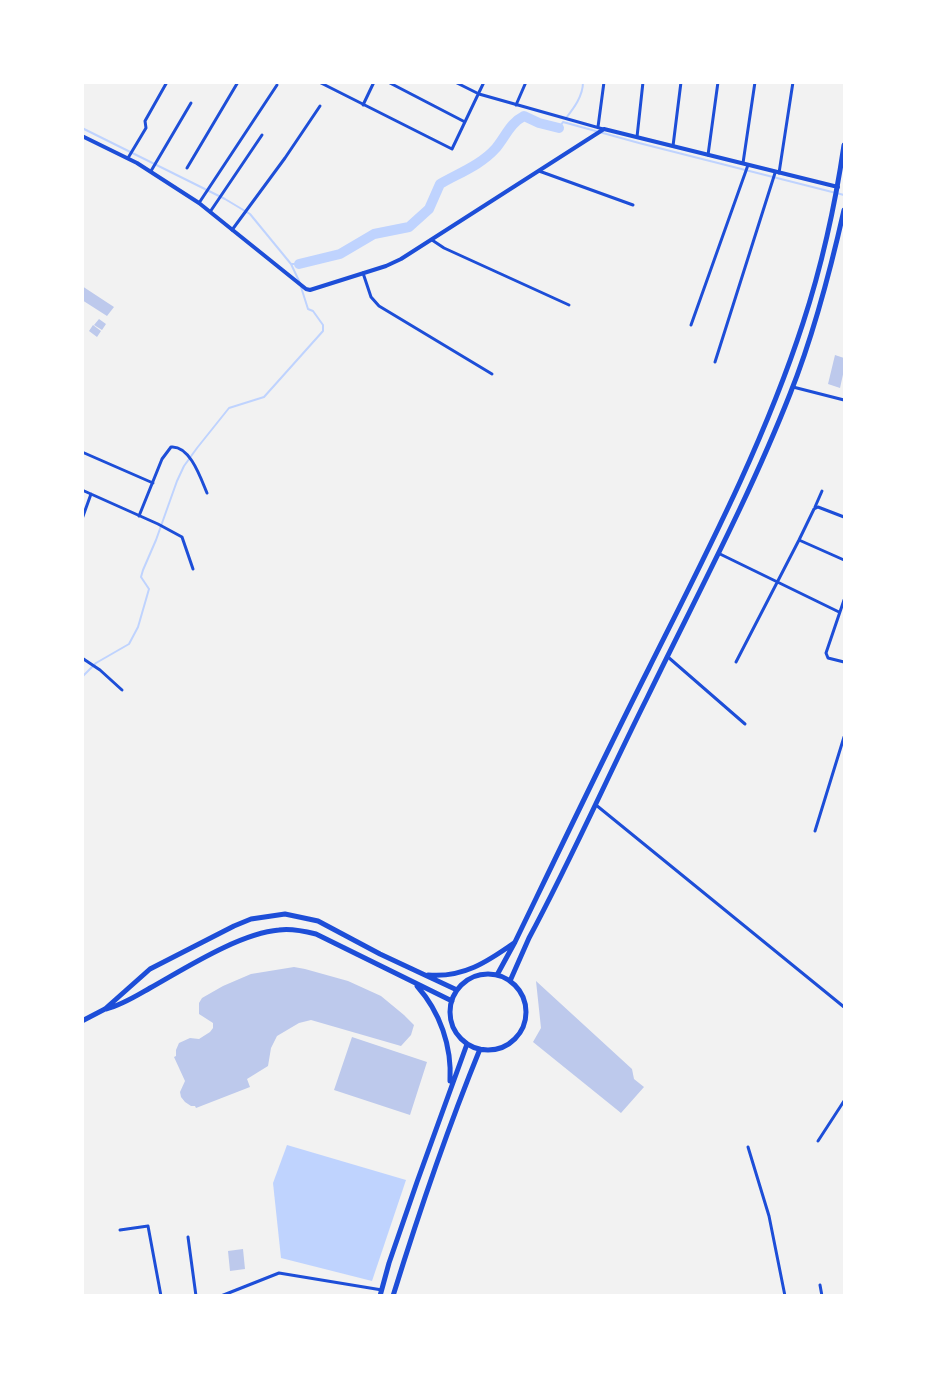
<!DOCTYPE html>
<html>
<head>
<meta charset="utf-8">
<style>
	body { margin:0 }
	#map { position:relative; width:927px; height:1378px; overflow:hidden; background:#f2f2f2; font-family:"Nunito Sans",sans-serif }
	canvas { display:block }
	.frame { position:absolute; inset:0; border:84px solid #fff; pointer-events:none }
</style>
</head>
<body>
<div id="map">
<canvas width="927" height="1378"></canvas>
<div class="frame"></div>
</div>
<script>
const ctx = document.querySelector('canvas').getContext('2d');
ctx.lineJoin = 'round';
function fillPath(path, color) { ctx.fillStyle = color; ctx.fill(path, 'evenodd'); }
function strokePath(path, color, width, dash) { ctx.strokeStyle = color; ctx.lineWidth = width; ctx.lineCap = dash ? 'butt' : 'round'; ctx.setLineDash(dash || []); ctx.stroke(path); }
const water = new Path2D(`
	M287,1145L406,1180L372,1281L281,1258L273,1183Z`);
const stream = new Path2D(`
	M566,118C574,108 583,96 583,82
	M563,122L639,143L844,195
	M82,128L225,199L250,214L291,264H299
	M559,128L563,122
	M291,264L300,283
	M82,677L96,663L129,644L138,627L149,589L141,577L143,570L156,540L177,481L184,466L197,448L229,408L264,397L323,331V325L313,311L308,309L301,287`);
const river = new Path2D(`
	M299,264L340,254L374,234L409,227L429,209L440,184C459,173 481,165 496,148C506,136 510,123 524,116L539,123L559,128`);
const building = new Path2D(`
	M82,286L114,307L107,316L82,300Z
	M99,319L106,324L102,330L94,325Z
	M93,325L101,331L97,337L89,331Z
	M835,355L844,358V370L840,388L828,384Z
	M294,967L305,969L348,981L381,996L404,1015L414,1025L411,1035L401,1046L311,1020L299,1023L277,1036L271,1048L268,1066L247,1079L250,1087L196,1108L195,1106H191L185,1102L181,1097L180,1092L185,1081L174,1057L176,1056V1050L179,1043L190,1038L199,1039L210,1032L213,1028V1023L199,1014V1003L202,998L223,986L251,974Z
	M536,981L632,1069L634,1079L644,1087L621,1113L533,1042L541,1028Z
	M352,1037L427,1062L410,1115L334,1090Z
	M243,1249L245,1269L230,1271L228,1251Z`);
const minor = new Path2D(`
	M319,82L452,149L484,82
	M388,82L465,122
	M455,82L479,94L603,129
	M363,105L374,82
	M516,105L526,82
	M598,127L604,82
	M637,137L643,82
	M673,146L681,82
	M708,155L718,82
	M128,158L146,128L145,121L167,82
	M743,163L755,82
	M187,168L238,82
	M151,171L191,103
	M539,171L633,205
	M779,173L793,82
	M199,203L277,85
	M210,212L262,135
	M232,230L285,158L320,106
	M432,240L444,248L569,305
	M363,273L371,297L379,306L492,374
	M691,325L748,165
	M715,362L775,173
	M793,387L844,400
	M82,452L153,483
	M82,490L158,524L182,537L193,569
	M815,507L822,491
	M139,516L162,459L171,447C190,445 201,479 207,493
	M82,519L91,494
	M799,540L844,560
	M720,554L839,612
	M844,600L826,653L828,658L844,662
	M668,657L745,724
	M82,658L100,670L122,690
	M736,662L799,540L814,509L818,507L844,517
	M596,805L844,1007
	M815,831L844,737
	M818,1141L844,1101
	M748,1147L769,1216L785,1296
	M120,1230L148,1226L161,1296
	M188,1237L196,1296
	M820,1285L822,1296
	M221,1296L279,1273L382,1290`);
const tertiary = new Path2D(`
	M82,136L137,163L199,203L306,289L310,290L386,266L401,259L604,129L838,187`);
const trunk = new Path2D(`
	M450 1012a38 38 0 1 1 76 0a38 38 0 1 1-76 0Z
	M428,975C463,978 487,962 514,943
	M497,975L515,942C559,851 603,759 649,668C705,556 764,443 803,323C822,265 835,206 844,145
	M510,981L529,938C571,860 607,778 647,698C696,597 749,498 790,394C814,334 830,272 844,210
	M417,986C440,1012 452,1046 450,1081
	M106,1009C122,1005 136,996 150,988C184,969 240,933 279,930C291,928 304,931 316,934L452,1001
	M82,1021L105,1009L150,969L234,926L251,919L285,914L318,921L380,954L457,990
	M380,1296L389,1263L417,1182L467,1044
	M393,1296C419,1212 447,1130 480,1049`);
fillPath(water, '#bfd3fe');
strokePath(stream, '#bfd3fe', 2);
strokePath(river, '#bfd3fe', 10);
fillPath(building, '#bdc9ec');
strokePath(minor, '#1d4ed8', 3);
strokePath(tertiary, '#1d4ed8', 4);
strokePath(trunk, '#1d4ed8', 5);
</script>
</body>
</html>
